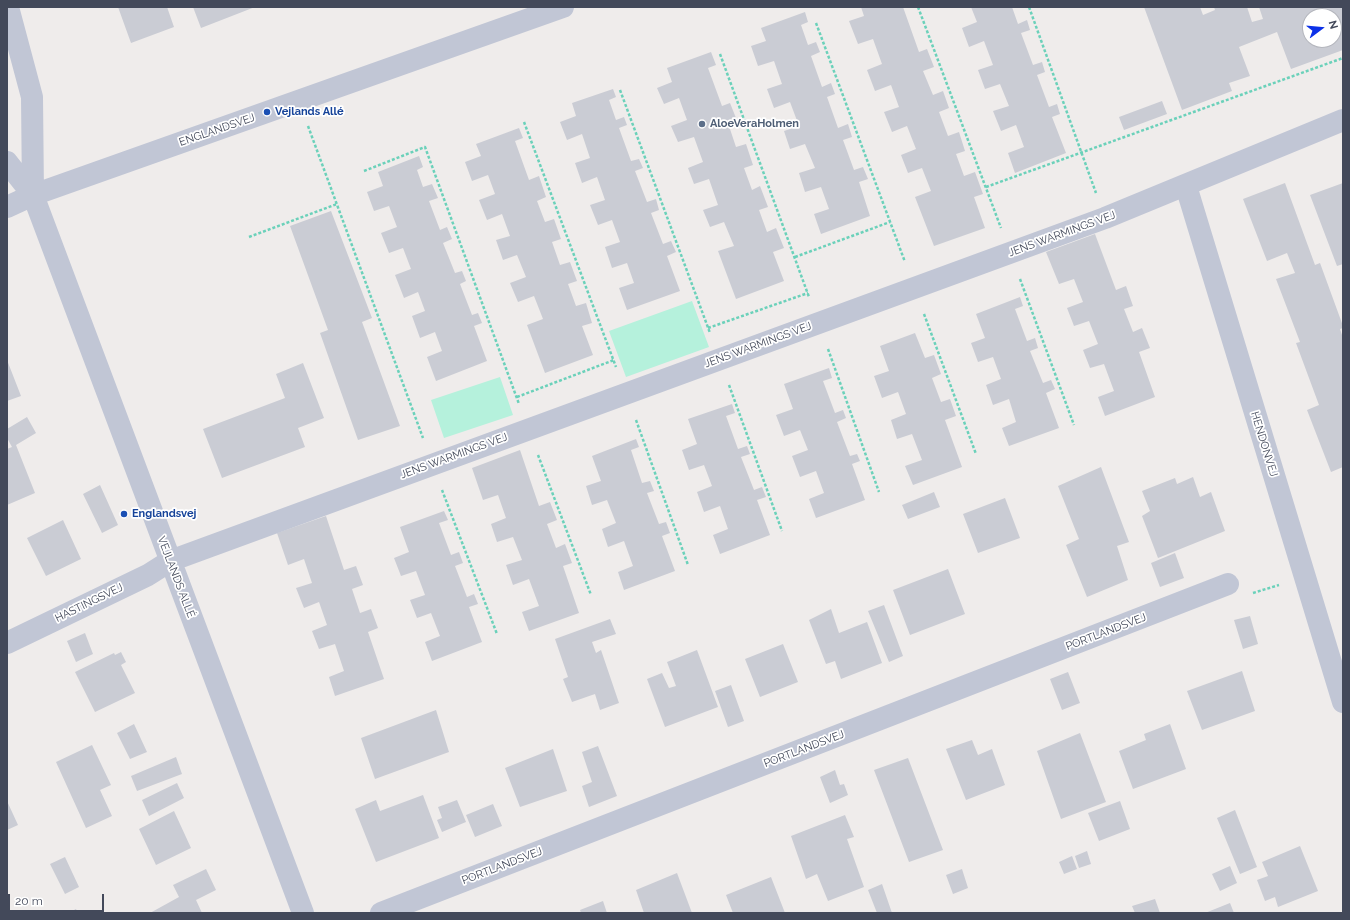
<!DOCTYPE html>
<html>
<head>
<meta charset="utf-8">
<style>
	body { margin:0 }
	#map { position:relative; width:1350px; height:920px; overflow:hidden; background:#efeceb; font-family:Raleway,sans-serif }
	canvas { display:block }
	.frame { position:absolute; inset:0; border:8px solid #43495a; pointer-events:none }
	.north { position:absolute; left:1302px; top:8px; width:40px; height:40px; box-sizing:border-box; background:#fff; border:1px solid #b4b6bd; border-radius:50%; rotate:74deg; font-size:11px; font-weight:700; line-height:16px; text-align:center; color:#43495a }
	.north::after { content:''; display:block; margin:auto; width:14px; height:18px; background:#0c31e8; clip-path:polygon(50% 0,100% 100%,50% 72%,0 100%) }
	.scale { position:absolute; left:8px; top:894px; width:96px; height:18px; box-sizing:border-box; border:2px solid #43495a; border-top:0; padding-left:5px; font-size:12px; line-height:14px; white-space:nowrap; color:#43495a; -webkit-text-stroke:3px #fff; paint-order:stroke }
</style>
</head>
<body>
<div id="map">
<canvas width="1350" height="920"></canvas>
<div class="frame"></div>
<div class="north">N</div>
<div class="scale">20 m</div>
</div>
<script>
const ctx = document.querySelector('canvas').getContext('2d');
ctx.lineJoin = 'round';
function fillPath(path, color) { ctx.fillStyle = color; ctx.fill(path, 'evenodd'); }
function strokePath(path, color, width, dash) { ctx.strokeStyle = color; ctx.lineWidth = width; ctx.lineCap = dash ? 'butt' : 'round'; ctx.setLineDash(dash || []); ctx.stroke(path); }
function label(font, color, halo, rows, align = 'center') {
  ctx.font = font + ' Raleway,sans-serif'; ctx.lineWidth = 3.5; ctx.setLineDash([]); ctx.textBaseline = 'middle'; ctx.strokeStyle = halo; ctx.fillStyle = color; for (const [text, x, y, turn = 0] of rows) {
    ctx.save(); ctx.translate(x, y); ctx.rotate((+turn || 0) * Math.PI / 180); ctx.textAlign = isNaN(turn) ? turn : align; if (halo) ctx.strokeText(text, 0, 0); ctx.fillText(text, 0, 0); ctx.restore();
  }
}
const green = new Path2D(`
	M692,301L709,347L626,377L609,331Z
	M500,377L513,415L444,438L431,400Z`);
const building = new Path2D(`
	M118,7H167L174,27L131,43Z
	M193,7H255L201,28Z
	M861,7H903L919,52L927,49L934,67L923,71L933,95L943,91L949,108L939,112L948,136L959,132L965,151L956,154L964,176L975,172L983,194L974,197L985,228L934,246L915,197L931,191L922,168L908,173L901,155L916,149L907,126L892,132L884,112L899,107L891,85L875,91L867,70L882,64L873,39L858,44L849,21L864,16Z
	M971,7H1012L1018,24L1027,20L1030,30L1021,33L1033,65L1042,62L1045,72L1037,75L1049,107L1057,104L1060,114L1052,117L1066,153L1015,173L1008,153L1024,147L1016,125L1001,131L993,111L1009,106L1000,84L985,89L978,70L993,65L984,41L969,47L962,28L977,22Z
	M1144,7H1200L1203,15L1215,10L1214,7H1247L1252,22L1263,19L1259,7H1343V50L1291,69L1277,32L1239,47L1250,76L1229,83L1232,91L1182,110ZM1310,16H1334V40H1310Z
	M805,12L808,22L801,25L808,45L816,42L820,52L811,56L822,87L831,83L835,94L827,97L838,128L848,124L852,137L843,140L854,170L863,167L868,179L859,182L870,216L821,234L814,214L829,209L821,187L805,192L799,173L815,168L805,144L790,149L784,131L799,126L790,102L774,108L767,89L782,84L774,61L758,66L751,46L766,41L761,28Z
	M711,52L716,65L708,68L722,106L730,103L738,123L729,126L736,147L746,144L753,165L744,168L752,190L760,186L768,207L759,210L767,232L776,228L784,248L773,252L784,281L736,299L718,251L734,246L724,222L710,227L703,210L718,205L709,179L694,184L688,168L703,162L694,137L678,142L671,126L687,120L679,98L664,104L657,88L672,82L667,68Z
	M613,89L616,97L609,100L616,120L624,117L627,125L619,128L631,161L639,159L643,168L635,171L647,202L656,199L659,210L651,213L663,244L671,241L676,252L667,256L680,291L627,310L619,288L634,283L627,263L612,268L605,247L620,242L612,220L598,225L590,205L605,200L597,177L582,183L575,163L590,158L582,134L567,140L560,122L576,116L572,103Z
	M1162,101L1167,114L1124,130L1119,117Z
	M519,128L523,138L515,141L529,180L539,176L546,197L537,201L545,222L554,219L561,239L552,242L560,265L570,262L577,281L568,284L576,306L586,303L592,323L582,326L593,355L545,373L527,325L543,319L534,296L518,302L510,283L526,277L517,255L503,260L496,240L510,236L502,214L487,220L479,200L495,194L488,175L472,181L465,162L481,156L476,144Z
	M419,156L423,167L417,170L423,187L432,184L438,198L429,201L440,230L447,227L452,239L443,243L455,273L462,271L466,281L460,284L472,315L478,313L482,323L474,326L487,361L436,381L427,357L442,351L435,332L420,338L412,316L425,311L418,292L404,298L395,275L411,269L403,248L389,253L381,233L397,227L389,206L374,211L367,192L383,186L378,172Z
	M1285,183L1315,265L1320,263L1343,326V328L1340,329L1343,338V467L1331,472L1307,410L1319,405L1296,343L1300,342L1276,279L1295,273L1287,253L1267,261L1243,199Z
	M1343,183V264L1337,266L1310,195Z
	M331,211L372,318L362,322L400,426L358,440L320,333L328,330L290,226Z
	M1095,234L1116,290L1126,286L1133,306L1124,309L1133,332L1142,328L1150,348L1139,352L1155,397L1105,416L1098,397L1114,391L1104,364L1090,368L1083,350L1098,344L1089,321L1074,326L1067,308L1083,302L1074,279L1059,284L1046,252Z
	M1020,297L1023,306L1015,309L1027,341L1035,338L1038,348L1030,351L1043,383L1051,380L1055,389L1046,393L1059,428L1009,446L1002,428L1016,422L1009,399L993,405L986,385L1001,379L993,357L978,362L971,343L985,338L976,314Z
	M915,333L925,358L934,355L941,374L932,378L941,402L950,399L956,416L945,420L962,467L913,485L905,466L922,460L912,434L897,439L891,420L906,414L898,392L882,398L874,376L889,371L880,346Z
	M7,360L21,396L7,401Z
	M303,363L324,418L298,428L305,447L222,478L203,429L285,398L276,374Z
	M829,368L832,378L823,381L835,413L843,410L846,418L837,422L850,456L857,454L860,461L852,464L865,500L816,518L809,499L824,493L816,471L800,477L792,456L808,450L800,430L784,436L776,415L793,409L784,384Z
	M732,404L735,413L726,416L738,449L747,446L750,454L741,457L754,490L762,487L766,497L757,500L770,535L720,554L713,535L728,529L720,506L704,512L697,492L712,486L704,465L689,470L682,450L697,444L688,419Z
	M27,417L36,433L16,445L35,493L7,505V449L12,447L7,438V429Z
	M636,439L639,447L631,450L642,483L650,481L654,491L647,493L659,524L666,522L670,533L662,536L675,571L624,590L618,572L633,566L624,541L608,547L602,529L616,523L607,500L592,505L586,486L601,481L592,456Z
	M520,450L539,506L550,502L557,520L547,524L556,548L565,544L572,563L563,566L579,613L529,631L522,612L539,606L529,579L513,585L506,565L522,560L513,537L497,542L491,524L506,518L498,495L483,500L472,468Z
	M1101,467L1129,542L1117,546L1128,580L1087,597L1066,545L1079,539L1058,486Z
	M1193,477L1200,497L1211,492L1225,531L1158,558L1142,516L1150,511L1142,491L1175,478L1177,484Z
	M100,485L118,525L102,533L83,494Z
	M934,492L940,507L908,519L902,505Z
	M1005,498L1020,538L978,553L963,514Z
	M444,511L448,520L439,523L451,555L459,552L463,563L455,566L467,597L474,594L478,604L469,607L482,642L432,661L425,642L440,636L431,613L417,618L410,600L425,595L416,571L401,576L394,558L409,552L400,527Z
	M326,516L344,570L356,566L363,585L352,589L360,613L371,609L378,628L368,632L384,679L335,696L329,677L344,671L335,644L319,649L312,631L327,625L319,602L304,608L296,588L312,583L304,559L288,565L277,533Z
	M63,520L81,559L46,576L27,538Z
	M1175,553L1184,578L1160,587L1151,563Z
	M948,569L965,614L910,635L893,590Z
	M884,605L903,656L889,662L868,611Z
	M831,609L839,633L867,622L882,663L841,679L835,661L826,664L809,620Z
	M1250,616L1258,644L1243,649L1234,620Z
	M610,619L616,634L592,642L596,653L601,650L619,703L600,710L595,694L572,702L563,679L568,677L555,639Z
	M85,633L93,654L76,662L67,641Z
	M783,644L798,682L760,697L745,659Z
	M697,650L718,707L665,727L647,679L662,673L669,688L676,686L667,662Z
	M121,652L126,662L121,665L135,693L95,712L75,672L114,653L115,655Z
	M1242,671L1255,711L1202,730L1187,691Z
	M1068,672L1080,703L1062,710L1050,679Z
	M731,685L744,721L728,727L715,691Z
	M436,710L449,752L375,779L361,738Z
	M134,724L147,752L130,759L117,733Z
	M1170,724L1186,769L1133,789L1119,751L1146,740L1144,734Z
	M1080,733L1106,802L1061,819L1037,751Z
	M972,740L978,755L992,749L1005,785L966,800L946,749Z
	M92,745L111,785L100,790L112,816L86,828L56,762Z
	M598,746L617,796L589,807L582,786L592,782L582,752Z
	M553,749L567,791L520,807L505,768Z
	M176,757L182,774L137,791L131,776Z
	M908,758L943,850L909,862L874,770Z
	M835,770L840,785L844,784L848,795L830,803L820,777Z
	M177,783L184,798L149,816L142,800Z
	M423,795L439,838L376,862L355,809L376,800L380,811Z
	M457,800L466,822L442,832L437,820L442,818L438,807Z
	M7,801L18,825L7,830Z
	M1120,801L1130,829L1099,841L1088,813Z
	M493,804L502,826L475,837L466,815Z
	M1235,810L1257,867L1240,874L1217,818Z
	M174,811L191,848L156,865L139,829Z
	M845,815L854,837L847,839L864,887L828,901L817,874L806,879L791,836Z
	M1300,846L1318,891L1278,907L1275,897L1265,901L1257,880L1268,876L1262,862Z
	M1087,851L1091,864L1079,868L1075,856Z
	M1072,856L1077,869L1064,874L1059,862Z
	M65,857L79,887L65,894L50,864Z
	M1230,866L1237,883L1220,891L1212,874Z
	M206,869L216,890L196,900L202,913H150L179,897L173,885Z
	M962,869L968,888L953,894L946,875Z
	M677,873L692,913H644L636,890Z
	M771,877L785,913H733L726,895Z
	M882,884L892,913H877L868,890Z
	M1155,899L1160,913H1135L1132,906Z
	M603,901L607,913H581L580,910Z
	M1230,903L1234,913H1205Z
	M76,909L78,913H68Z`);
const path = new Path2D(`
	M918,7L1001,228
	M1029,7L1096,193
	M816,23L905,262
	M720,54L809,297
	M620,90L710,333
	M524,122L616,367
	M308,126L423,438
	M364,171L425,147L519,404
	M986,187L1343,58
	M249,237L337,204
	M795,257L890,222
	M1020,279L1074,425
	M924,314L976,454
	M708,328L808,293
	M828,349L879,492
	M729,385L782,531
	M517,397L614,360
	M636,420L688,565
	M538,455L591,595
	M442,490L497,634
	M1253,593L1279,585`);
const minor = new Path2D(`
	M8,7L32,97L33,195
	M7,162L33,195L303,913
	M1186,186L1343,702
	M7,207L33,195L563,7
	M7,643L148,575L170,561L1105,218L1343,120
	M381,913L1228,584`);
const markers = [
	[267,112,4,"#1a4fb4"],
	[702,124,4,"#5c6f8a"],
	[124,514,4,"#1a4fb4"]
];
const transitNames = [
	["Vejlands Allé",275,112],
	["Englandsvej",132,514]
];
const serviceNames = [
	["AloeVeraHolmen",710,124]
];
const streetNames = [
	["ENGLANDSVEJ",217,130,-19],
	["JENS WARMINGS VEJ",1062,234,-20],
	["JENS WARMINGS VEJ",758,345,-20],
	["HENDONVEJ",1264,444,73],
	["JENS WARMINGS VEJ",454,456,-20],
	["VEJLANDS ALLÉ",176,577,69],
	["HASTINGSVEJ",89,603,-26],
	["PORTLANDSVEJ",1106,632,-21],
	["PORTLANDSVEJ",804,749,-21],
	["PORTLANDSVEJ",502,866,-21]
];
fillPath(green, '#b5f1dc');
fillPath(building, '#caccd4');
strokePath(path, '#6bd1ba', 2.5, [3, 2]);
strokePath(minor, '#c1c6d5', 22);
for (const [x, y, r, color] of markers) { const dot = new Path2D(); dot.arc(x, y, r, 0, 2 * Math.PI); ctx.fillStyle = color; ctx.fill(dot); strokePath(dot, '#fff', 1.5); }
label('bold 11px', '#164399', '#fff', transitNames, 'left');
label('bold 11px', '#4e5e75', '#fff', serviceNames, 'left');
label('11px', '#43495a', '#fff', streetNames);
</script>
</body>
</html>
